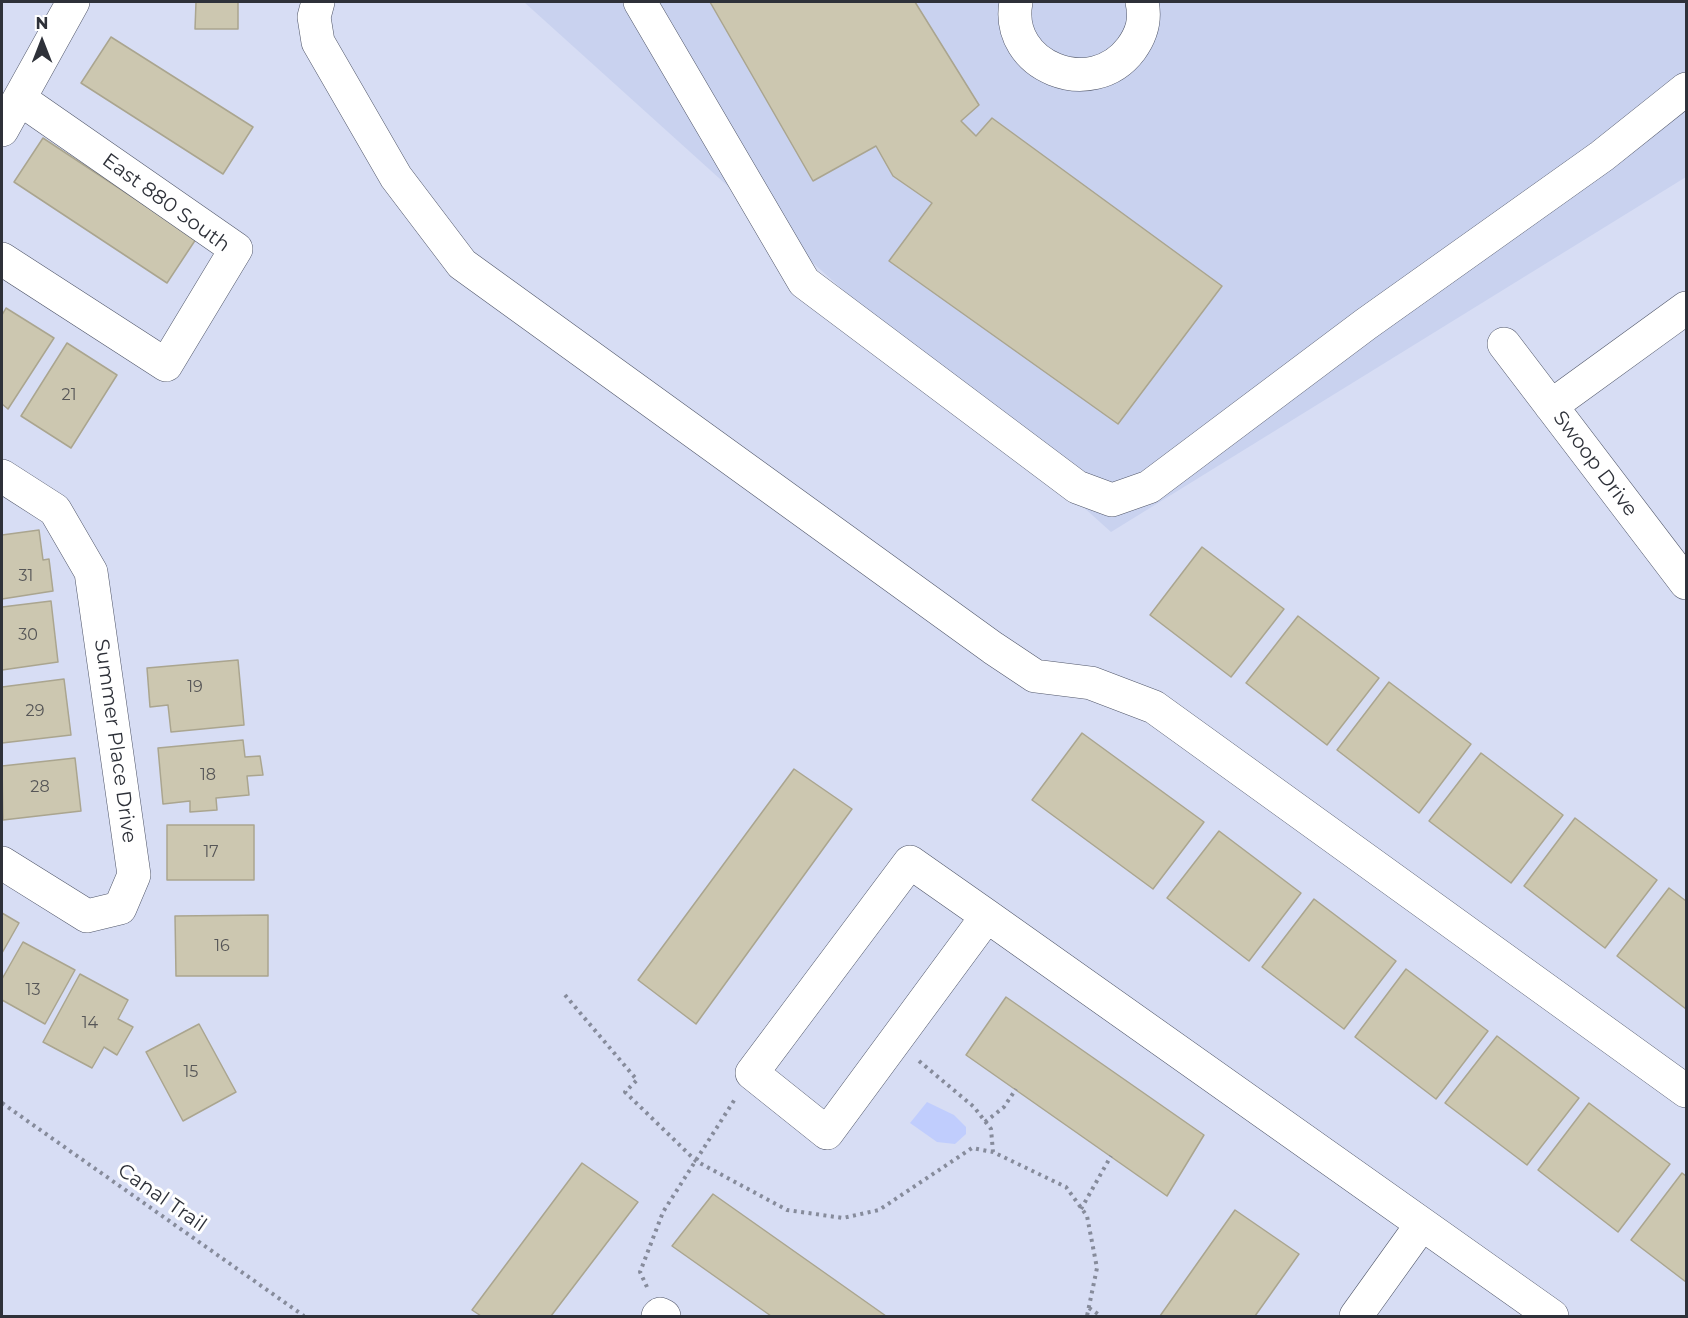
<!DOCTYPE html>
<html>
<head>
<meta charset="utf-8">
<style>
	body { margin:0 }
	#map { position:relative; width:1688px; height:1318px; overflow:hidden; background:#d7ddf4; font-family:Montserrat,sans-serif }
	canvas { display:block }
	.frame { position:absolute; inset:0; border:3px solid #2e3139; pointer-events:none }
	.north { position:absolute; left:12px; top:12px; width:60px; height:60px; -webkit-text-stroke:4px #fff; paint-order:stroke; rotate:0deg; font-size:16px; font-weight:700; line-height:24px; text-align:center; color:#2e3139 }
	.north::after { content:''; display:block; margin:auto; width:21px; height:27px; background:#2e3139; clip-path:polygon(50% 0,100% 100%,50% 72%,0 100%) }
</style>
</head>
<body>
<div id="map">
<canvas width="1688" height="1318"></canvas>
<div class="frame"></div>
<div class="north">N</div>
</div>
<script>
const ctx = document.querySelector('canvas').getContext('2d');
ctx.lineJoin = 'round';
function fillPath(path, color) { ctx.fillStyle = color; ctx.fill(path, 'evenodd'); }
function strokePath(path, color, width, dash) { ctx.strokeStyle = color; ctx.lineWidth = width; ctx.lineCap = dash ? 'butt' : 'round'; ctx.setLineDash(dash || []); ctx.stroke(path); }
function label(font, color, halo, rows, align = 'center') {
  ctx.font = font + ' Montserrat,sans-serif'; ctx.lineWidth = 6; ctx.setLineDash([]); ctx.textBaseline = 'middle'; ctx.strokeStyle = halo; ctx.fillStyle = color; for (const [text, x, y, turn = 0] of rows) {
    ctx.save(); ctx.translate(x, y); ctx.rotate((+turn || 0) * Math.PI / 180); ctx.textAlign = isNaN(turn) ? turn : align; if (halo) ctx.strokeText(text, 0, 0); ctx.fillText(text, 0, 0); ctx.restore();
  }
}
const built = new Path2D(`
	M524,2H1686V177L1111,532Z`);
const green = new Path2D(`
	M927,1102L954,1115L966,1127V1134L955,1144L937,1142L910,1123Z`);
const building = new Path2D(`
	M196,2H238V29H195Z
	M710,2H915L979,105L961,121L976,136L992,118L1222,286L1118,424L889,261L932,203L893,176L876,146L813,181Z
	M111,37L253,127L223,174L81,83Z
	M43,138L196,239L167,283L14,182Z
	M6,308L54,338L8,409L2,404V315Z
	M67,343L117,375L71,448L21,416Z
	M39,530L43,560L49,559L53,591L2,599V535Z
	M1202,547L1284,609L1231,677L1150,615Z
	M51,601L58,662L2,670V607Z
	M1298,616L1379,678L1327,745L1246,683Z
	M238,660L244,725L171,732L168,705L150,707L147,668Z
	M64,679L71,735L2,743V687Z
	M1389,682L1471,744L1419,813L1337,750Z
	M1082,733L1204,822L1153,889L1032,800Z
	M243,740L245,757L260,756L263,775L247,776L249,795L216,798L217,810L190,812V801L163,804L158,748Z
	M1481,753L1563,815L1511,883L1429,821Z
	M75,758L81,811L3,820L2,766Z
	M794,769L852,809L696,1024L638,980Z
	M1575,818L1657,880L1605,948L1524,886Z
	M167,825H254V880H167Z
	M1219,831L1301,893L1249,961L1167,898Z
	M1669,888L1686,901V1009L1617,956Z
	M1314,899L1396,961L1344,1029L1262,967Z
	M2,913L19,923L2,953Z
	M268,915V976H176L175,916Z
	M23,942L75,970L45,1024L2,1000V979Z
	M1406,969L1488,1031L1436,1099L1355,1037Z
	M80,974L128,1000L118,1019L133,1027L117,1055L104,1047L92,1068L43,1042Z
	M1006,997L1204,1135L1167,1196L966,1055Z
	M199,1024L236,1092L183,1121L146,1052Z
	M1497,1036L1579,1098L1527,1165L1445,1103Z
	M1589,1103L1670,1164L1618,1232L1538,1170Z
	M582,1163L638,1202L551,1316H481L472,1310Z
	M1682,1173L1686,1176V1282L1631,1240Z
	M713,1194L886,1316H771L672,1246Z
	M1235,1210L1299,1254L1255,1316H1160Z`);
const path = new Path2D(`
	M565,995L637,1080L625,1092L696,1161L787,1210L843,1218L879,1210L972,1148L993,1152L1066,1187L1087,1216L1097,1268L1087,1316
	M919,1061L974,1107L991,1129L993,1152
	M2,1103L304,1316
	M985,1122L1004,1107L1016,1089
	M1081,1209L1111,1156
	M647,1287L640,1272L663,1212L735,1099
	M1089,1308L1101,1316`);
const minor = new Path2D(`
	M318,2L314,17L318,42L396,177L462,264L993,648L1035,676L1091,683L1154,707L1686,1091
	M640,2L804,282L1077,487L1112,500L1149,487L1366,324L1602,156L1686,89
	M1016,2C1004,67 1092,101 1131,49C1142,34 1146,20 1142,2
	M2,130L73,2
	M2,259L166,365L236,249L20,99
	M1504,344L1686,583
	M1551,406L1686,308
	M2,476L55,510L91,572L134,875L120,908L87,916L2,863
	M987,916L827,1133L752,1073L910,862L987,916L1552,1316
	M658,1316L660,1314L664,1316
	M1356,1316L1422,1224`);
const numberNames = [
	["21",69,395],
	["31",26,576],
	["30",28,635],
	["19",195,687],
	["29",35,711],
	["18",208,775],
	["28",40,787],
	["17",211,852],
	["16",222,946],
	["13",33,990],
	["14",90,1023],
	["15",191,1072]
];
const streetNames = [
	["East 880 South",166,203,36],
	["Swoop Drive",1595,464,53],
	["Summer Place Drive",115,741,82],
	["Canal Trail",162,1198,35]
];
fillPath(built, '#c9d2ef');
fillPath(green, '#c0cdfd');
fillPath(building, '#ccc7b0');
strokePath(building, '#aaa58f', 1.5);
strokePath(minor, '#505669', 34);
strokePath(path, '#868b9b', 4, [3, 4.5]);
strokePath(minor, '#fff', 33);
label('16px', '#565657', null, numberNames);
label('20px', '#2e3139', '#fff', streetNames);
</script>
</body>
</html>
